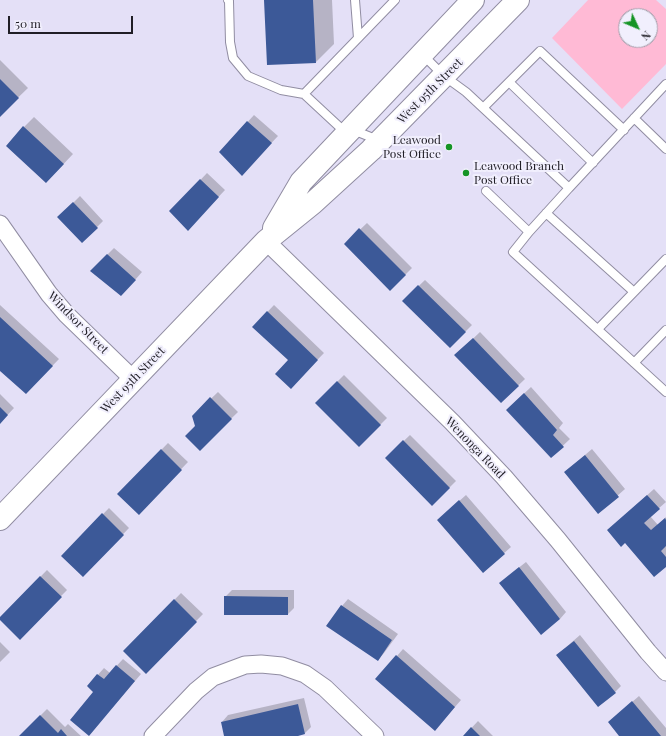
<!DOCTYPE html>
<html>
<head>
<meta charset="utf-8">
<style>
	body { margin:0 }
	#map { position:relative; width:666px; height:736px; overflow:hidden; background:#e4e0f7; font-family:"Playfair Display",serif }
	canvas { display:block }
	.north { position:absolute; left:618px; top:8px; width:40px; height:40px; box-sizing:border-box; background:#f1effd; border:1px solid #9d9ba7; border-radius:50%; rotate:134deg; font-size:11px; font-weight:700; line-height:16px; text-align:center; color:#201e26 }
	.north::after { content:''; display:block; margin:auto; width:14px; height:18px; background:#159425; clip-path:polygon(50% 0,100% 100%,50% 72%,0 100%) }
	.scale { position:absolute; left:8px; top:16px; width:125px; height:18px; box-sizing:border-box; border:2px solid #201e26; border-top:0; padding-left:5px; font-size:12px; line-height:14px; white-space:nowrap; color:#201e26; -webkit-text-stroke:3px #f1effd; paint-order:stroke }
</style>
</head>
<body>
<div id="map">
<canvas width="666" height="736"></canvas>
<div class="north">N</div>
<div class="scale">50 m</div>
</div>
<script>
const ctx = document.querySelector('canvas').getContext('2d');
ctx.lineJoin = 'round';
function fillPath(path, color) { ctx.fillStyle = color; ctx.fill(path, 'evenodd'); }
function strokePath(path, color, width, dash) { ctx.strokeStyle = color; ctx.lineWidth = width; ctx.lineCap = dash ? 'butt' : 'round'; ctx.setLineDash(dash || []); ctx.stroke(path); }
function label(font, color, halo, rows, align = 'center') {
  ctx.font = font + ' "Playfair Display",serif'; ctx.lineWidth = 4; ctx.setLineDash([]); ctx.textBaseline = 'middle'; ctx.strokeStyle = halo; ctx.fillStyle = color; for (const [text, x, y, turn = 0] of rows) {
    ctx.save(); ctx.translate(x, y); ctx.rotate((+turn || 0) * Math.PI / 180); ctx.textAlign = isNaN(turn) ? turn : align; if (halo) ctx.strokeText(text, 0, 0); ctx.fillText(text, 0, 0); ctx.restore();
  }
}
const green = new Path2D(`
	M588,0H656L666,9V64L622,109L552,38ZM626,16H650V40H626Z`);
const shadow = new Path2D(`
	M265,0H332L334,44L316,62Z
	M0,60L28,88L0,115Z
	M254,115L278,136L248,168L220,152Z
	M34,117L73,154L56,172L24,127Z
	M207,173L225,190L194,223L171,211Z
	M80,196L103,221L97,227L65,211Z
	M367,223L412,268L390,290L345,244Z
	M114,248L142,272L128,288L92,270Z
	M425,280L472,325L450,347L403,301Z
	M0,305L59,359L26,393L0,369Z
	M274,305L324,353L297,381L289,360L253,327Z
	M480,332L525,379L501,402L456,355Z
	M344,375L387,418L359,446L316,403Z
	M531,387L563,423L559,428L570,439L551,457L514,403Z
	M218,392L238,412L200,449L196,426L193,416Z
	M0,394L14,408L0,423Z
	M410,435L456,481L432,505L386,458Z
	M168,443L188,462L139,513L118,494Z
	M592,449L625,489L599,512L565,472Z
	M654,489L666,502L650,516L658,525L666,517V566L615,524Z
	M466,495L511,547L483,572L438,520Z
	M109,508L129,528L83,576L62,556Z
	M526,562L566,612L560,619L507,577Z
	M47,570L67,590L20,638L0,618Z
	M232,590H294V608L288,614L225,597Z
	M181,593L203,614L146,672L125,651Z
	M348,599L398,634L384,653L378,660L328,625L342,606Z
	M580,635L621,686L615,692L557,655Z
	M0,642L10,652L0,662Z
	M403,649L461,700L441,723L397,656Z
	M123,659L141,674L95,728V692L88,686L104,668L110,673Z
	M639,696L666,728V736H621L609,722Z
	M304,698L311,727L304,734L294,736H225L222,722L228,715Z
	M47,709L65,727L68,724L81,736H20Z
	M478,721L493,736H464Z`);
const building = new Path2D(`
	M264,0H313L316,63L267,65Z
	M0,79L19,98L0,117Z
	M247,121L272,143L242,176L219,152Z
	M23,126L64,164L46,183L6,146Z
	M200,179L219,197L188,231L169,211Z
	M73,202L98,228L82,243L57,217Z
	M359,228L406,275L390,291L344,244Z
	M107,254L136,280L121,296L90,271Z
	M418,285L466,332L450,348L402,301Z
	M267,311L318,360L291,389L275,374L288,360L252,327Z
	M0,317L53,366L26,394L0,371Z
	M473,338L519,386L501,403L454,355Z
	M337,381L381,425L359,447L315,403Z
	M524,393L557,430L553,435L564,447L551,458L506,410Z
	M210,397L232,419L200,451L185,436L195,426L192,416Z
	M0,407L8,415L0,424Z
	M403,440L450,488L432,506L385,458Z
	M161,449L182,470L139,515L117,494Z
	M585,455L619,497L598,514L564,472Z
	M647,495L660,509L644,523L651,530L665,518L666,520V546L661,551L666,557V567L654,577L625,543L621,547L607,530Z
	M459,500L505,554L483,573L437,520Z
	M102,513L124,535L83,577L61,556Z
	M519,567L560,619L541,635L499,583Z
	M40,576L62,597L20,640L0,620V617Z
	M224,596L288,597V615H224Z
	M174,599L197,622L146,674L123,651Z
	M341,605L392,640L378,661L326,626Z
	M574,641L616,693L598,707L556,655Z
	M396,655L455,707L435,731L375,679Z
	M116,665L135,681L89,736L70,720L93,692L87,686L97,674L104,679Z
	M632,701L661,736H619L608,722Z
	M298,704L305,734L298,736H224L221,722Z
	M40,715L58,733L61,729L67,736H19Z
	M471,727L480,736H463Z`);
const service = new Path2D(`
	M228,0L229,1L230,42L233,58L248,76L281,90L304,94L346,133
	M355,0L358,38
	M423,55L444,76L466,92L569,188L666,84
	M509,82L593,163
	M304,94L395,0
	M483,108L540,51L624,130
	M634,118L666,149
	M353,130L378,140
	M569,188L529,232L513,252L666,392
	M486,191L529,232
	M546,213L634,292L598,329
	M634,292L666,259
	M634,363L666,330`);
const minor = new Path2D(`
	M0,224L49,294L67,315L134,380
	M266,241L452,422L504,477L558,540L648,652L666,672
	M153,736L196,691L213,677L245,665L261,664L282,666L305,674L325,688L375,736`);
const primary = new Path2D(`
	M274,228L301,182L473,0
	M0,519L266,241L313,203L371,150L518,0`);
const markers = [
	[449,147,4,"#159425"],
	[466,173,4,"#159425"]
];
const streetNames = [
	["West 95th Street",430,91,-45],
	["Windsor Street",78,323,46],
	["West 95th Street",133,380,-46],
	["Wenonga Road",475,448,46]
];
const poiNames = [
	["Leawood",441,140],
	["Post Office",441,154],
	["Leawood Branch",474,166,"left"],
	["Post Office",474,180,"left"]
];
fillPath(green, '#ffbad5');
fillPath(shadow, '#0003');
fillPath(building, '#3c5998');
strokePath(service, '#918da2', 10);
strokePath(minor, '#918da2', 19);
strokePath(primary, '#918da2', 24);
strokePath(service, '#fff', 8);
strokePath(minor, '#fff', 17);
strokePath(primary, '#fff', 22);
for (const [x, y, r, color] of markers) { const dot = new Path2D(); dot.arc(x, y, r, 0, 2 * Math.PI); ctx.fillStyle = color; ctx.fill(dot); strokePath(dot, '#f1effd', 1.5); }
label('12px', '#201e26', '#f1effd', streetNames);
label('12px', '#201e26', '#f1effd', poiNames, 'right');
</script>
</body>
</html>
